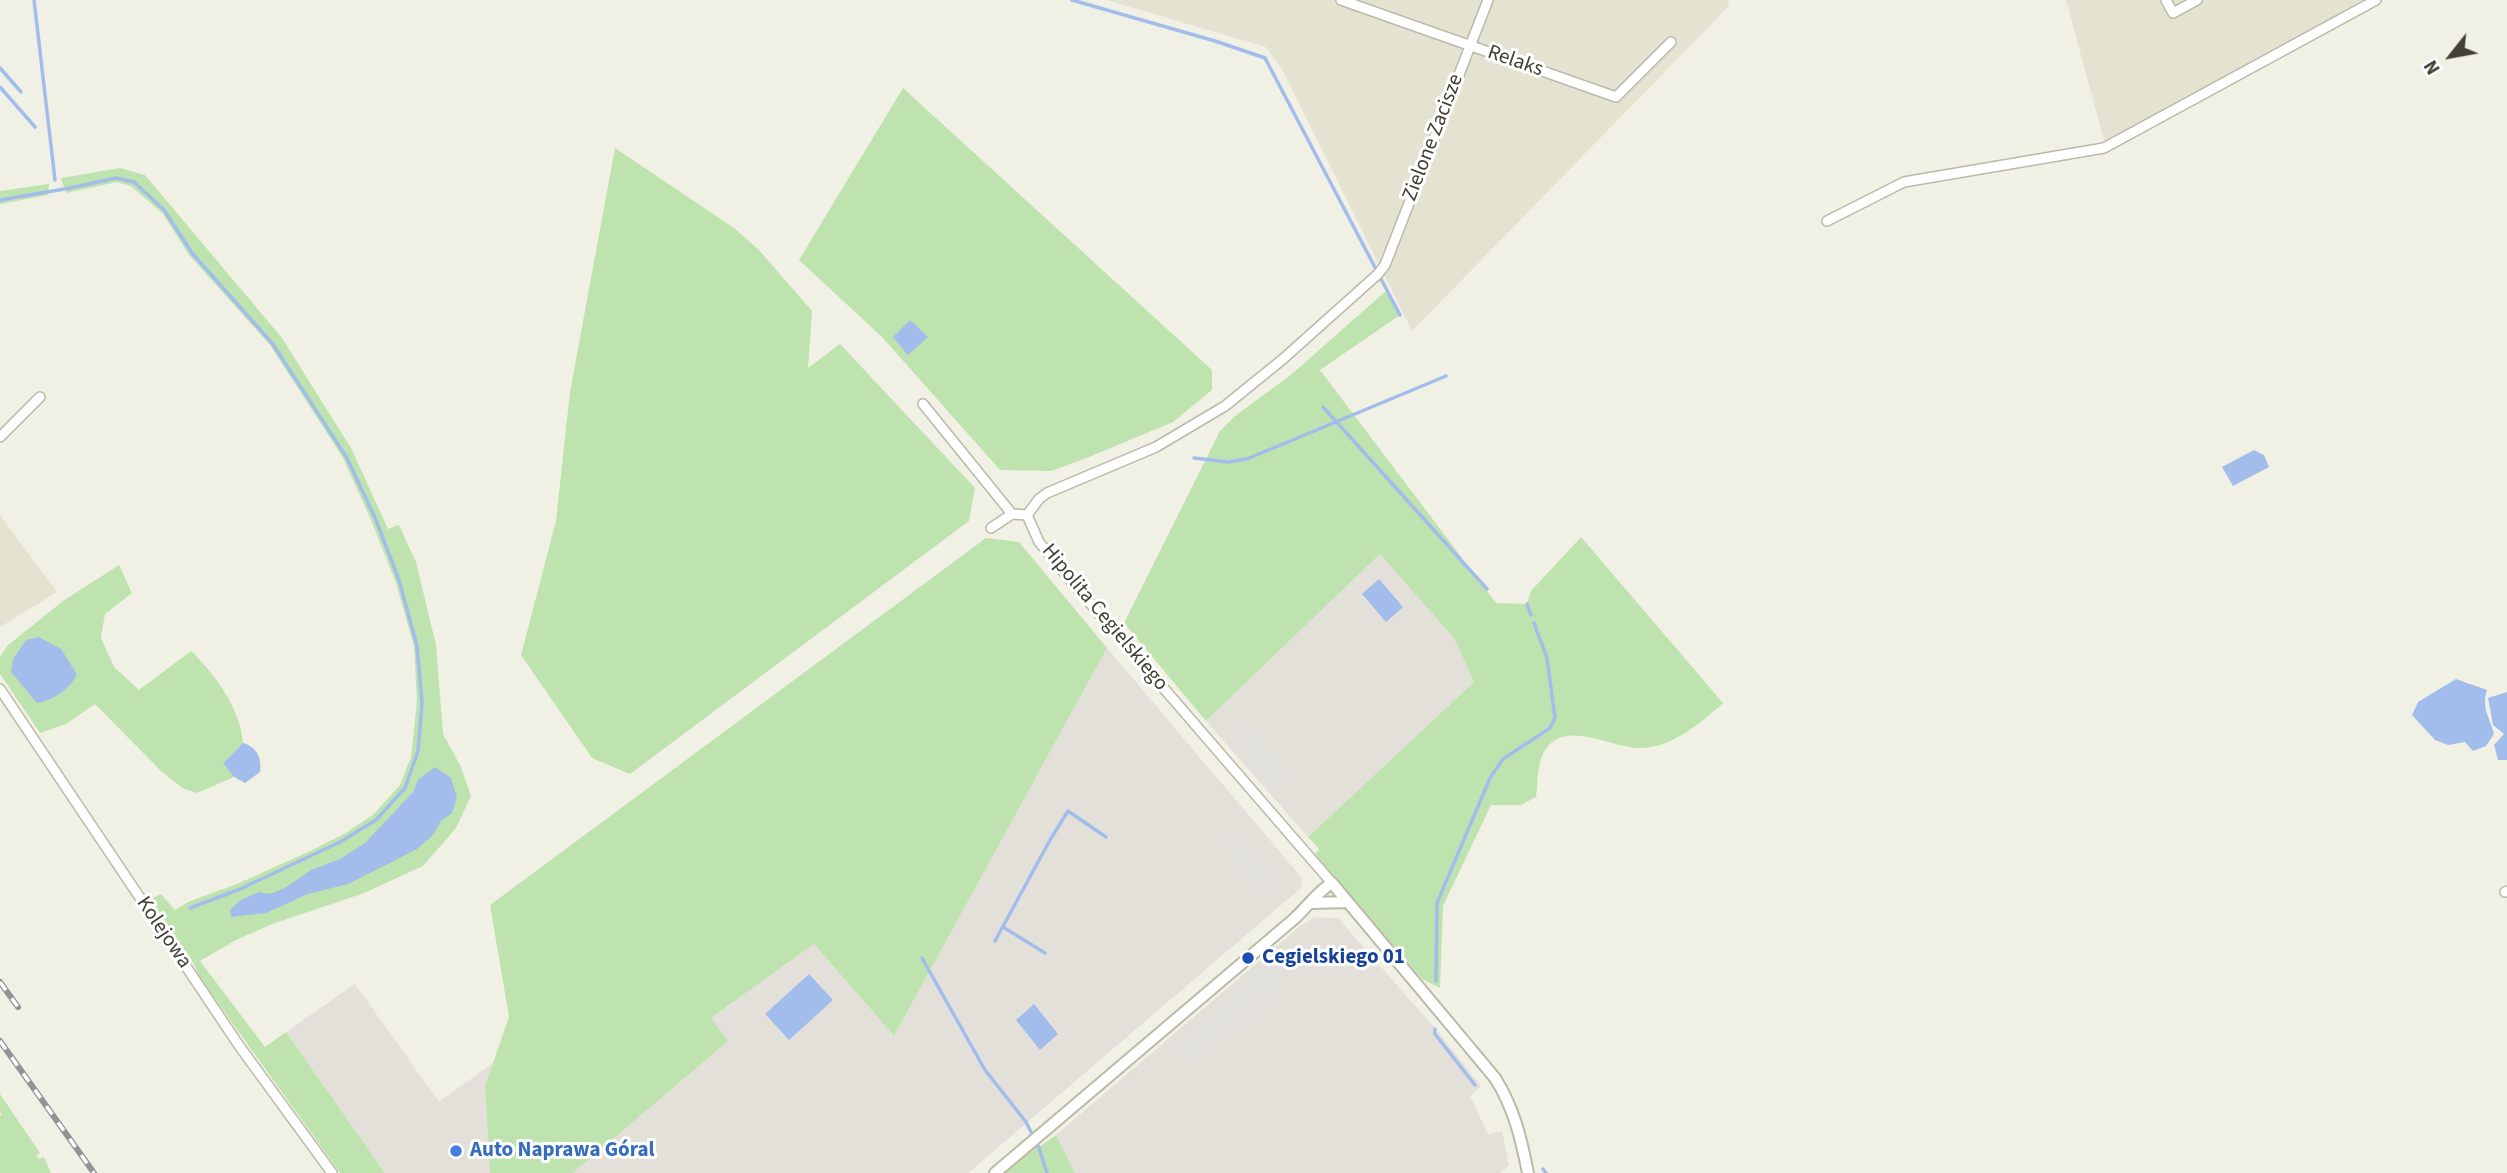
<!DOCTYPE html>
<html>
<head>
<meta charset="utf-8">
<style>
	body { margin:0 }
	#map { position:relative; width:2507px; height:1173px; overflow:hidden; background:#f1f0e4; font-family:"Source Sans 3",sans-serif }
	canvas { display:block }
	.north { position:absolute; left:2416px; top:21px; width:70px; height:70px; -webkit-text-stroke:5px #fff; paint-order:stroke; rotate:239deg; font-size:19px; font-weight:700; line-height:28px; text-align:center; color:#424034 }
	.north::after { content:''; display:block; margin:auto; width:24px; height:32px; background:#424034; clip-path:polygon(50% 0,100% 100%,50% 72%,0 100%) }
</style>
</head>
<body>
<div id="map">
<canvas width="2507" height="1173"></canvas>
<div class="north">N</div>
</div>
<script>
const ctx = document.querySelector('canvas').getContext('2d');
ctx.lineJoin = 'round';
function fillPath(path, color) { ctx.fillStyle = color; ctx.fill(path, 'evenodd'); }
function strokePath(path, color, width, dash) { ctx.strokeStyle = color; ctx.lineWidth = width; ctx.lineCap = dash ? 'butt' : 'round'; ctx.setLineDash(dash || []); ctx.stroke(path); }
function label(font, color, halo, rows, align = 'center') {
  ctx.font = font + ' "Source Sans 3",sans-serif'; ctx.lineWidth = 6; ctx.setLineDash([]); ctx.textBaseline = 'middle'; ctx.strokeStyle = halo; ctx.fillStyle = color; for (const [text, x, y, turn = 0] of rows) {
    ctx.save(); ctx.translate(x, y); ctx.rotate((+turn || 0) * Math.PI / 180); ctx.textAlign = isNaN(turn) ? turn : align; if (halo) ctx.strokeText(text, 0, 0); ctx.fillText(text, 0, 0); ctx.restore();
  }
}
const residential = new Path2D(`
	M1106,0H1728L1729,6L1412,331L1283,71L1266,47Z
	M2066,0H2366L2105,144Z
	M0,515L57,592L0,627Z`);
const industrial = new Path2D(`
	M1381,553L1454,638L1474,682L1308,837L1206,721Z
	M1107,648L1302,878L1301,888L968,1173H573L727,1041L710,1019L814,944L894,1036Z
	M1315,917L1338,918L1440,1034L1481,1086L1470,1096L1488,1134L1502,1131L1509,1165L1500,1173H1075L1056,1135L1300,926Z
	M355,984L439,1102L493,1063L485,1086L490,1173H385L286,1032Z`);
const green = new Path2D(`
	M903,88L1212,370V390L1173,422L1084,459L1051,471L1000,470L882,337L799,260Z
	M615,148L734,228L759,250L812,311L808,368L840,344L975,488L969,521L630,774L592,758L521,655L556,521L570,392Z
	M120,168L145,175L282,338L351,448L388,529L399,525L416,562L436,645L443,734L461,767L471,796L456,828L423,866L364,893L272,924L236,940L200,961L265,1047L286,1032L385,1173H340L200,978L194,964L148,900L161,894L175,910L188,902L237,884L306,853L344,834L373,815L400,785L411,757L417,701L414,646L396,583L371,520L343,458L270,345L189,255L163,214L131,186L117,182L66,193L61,178Z
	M49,184L48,195L0,204V191Z
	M1387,290L1400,315L1320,370L1496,603L1527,604L1531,591L1581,537L1723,703C1700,724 1670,749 1638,748C1608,747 1561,717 1543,754C1537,765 1538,784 1536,797L1521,805H1491L1443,906L1440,988L1422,979L1315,854L1319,849L1308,837L1474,682L1454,638L1380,554L1206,721L1124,623L1220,431L1235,416L1292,374Z
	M986,538L1019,542L1107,648L894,1036L814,944L711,1018L728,1041L573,1173H490L485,1086L509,1017L490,905Z
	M119,565L132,593L105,614L101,638L114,667L139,690L191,651C216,675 240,708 243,743L223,763L234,777L197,793L184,789L162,772L95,704L66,724L40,733L0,674V657L7,646L63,601Z
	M0,1094L40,1153L36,1156L39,1159L44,1157L51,1173H0V1116L2,1114L0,1113Z
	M1056,1135L1075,1173H1002L1037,1143L1039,1147Z`);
const parking = new Path2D(`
	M1246,720L1294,776L1275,792L1227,735Z
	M1230,831L1233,835L1240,831L1285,884L1271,896L1266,890L1261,894L1217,842Z
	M1291,943L1296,949H1305L1312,958L1184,1067L1168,1048Z
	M1282,989L1288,997L1239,1039L1232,1031Z`);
const water = new Path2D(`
	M910,320L928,337L908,355L893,337Z
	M2254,450L2264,455L2269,467L2233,486L2222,467Z
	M1379,579L1403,607L1386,622L1362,594Z
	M39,637L61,649L77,674C71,688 52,701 37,703L11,672L13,659L26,640Z
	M2456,679L2487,690C2481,708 2490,718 2494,734L2486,746L2473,751L2465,742L2448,745L2435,740L2412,715L2418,702Z
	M2507,692V760H2498L2494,745L2504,734L2493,725L2488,698Z
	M243,743C257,747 262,758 260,772L245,783L234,777L223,763Z
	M435,767L451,778L457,797L452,813L441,821L433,835L417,849L348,884L308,894L266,913L231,917L230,910L241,900L259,892L270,894L285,888L311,870L340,859L365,843L413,792L418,780Z
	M809,974L833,1000L789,1040L765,1014Z
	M1034,1004L1058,1034L1040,1050L1016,1020Z`);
const stream = new Path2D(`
	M34,0L55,180
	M1072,0L1215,41L1265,58L1400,315
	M0,68L21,92
	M0,87L35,127
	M0,200L70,188L116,178L134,182L164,210L192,253L272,343L347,458L376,520L399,580L417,646L422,703L418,751L405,788L376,820L340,842L238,890L190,908
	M1323,407L1487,589
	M1194,458L1228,462L1247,459L1446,376
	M1527,604L1531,615
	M1003,927L1045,953
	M995,941L1050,840L1068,811L1106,837
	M922,958L985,1070L1026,1122L1039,1148L1047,1173
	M1436,981L1437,903L1490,778L1503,759L1550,728L1555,718L1547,658L1534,623
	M1435,1029V1034L1475,1085
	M1543,1169L1546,1173`);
const minor = new Path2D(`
	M1341,0L1616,97L1671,42
	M2166,0L2173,13L2197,0
	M1827,221L1904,182L2104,148L2376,0
	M923,404L1012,514L1027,515
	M0,437L40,397
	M991,528L1012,514
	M0,689L240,1047L332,1173
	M1332,883L1071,581L1039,542L1027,515L1039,499L1047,493L1156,447L1225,406L1283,359L1378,274L1385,265L1488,0
	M2505,892L2507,891`);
const tertiary = new Path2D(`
	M1312,903L1347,902
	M995,1173L1294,919C1307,907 1317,892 1332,883L1495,1078C1514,1108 1521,1138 1528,1173`);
const rail = new Path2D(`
	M0,982L18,1007
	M0,1041L94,1173`);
const markers = [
	[1248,958,7,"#1a4fb4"],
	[456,1151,7,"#3f7fe0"]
];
const streetNames = [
	["Relaks",1515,62,19],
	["Zielone Zacisze",1434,138,-69],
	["Hipolita Cegielskiego",1104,618,50],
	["Kolejowa",163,933,56]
];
const transitNames = [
	["Cegielskiego 01",1262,958]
];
const shopNames = [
	["Auto Naprawa Góral",470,1151]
];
fillPath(residential, '#e4e3d2');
fillPath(industrial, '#e3e0d9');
fillPath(green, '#bfe3ae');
fillPath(parking, '#e1e0dc');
fillPath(water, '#a2bdeb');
strokePath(stream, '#a2bdeb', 3.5);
strokePath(minor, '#bbb9a7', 12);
strokePath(tertiary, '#bbb9a7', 14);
strokePath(minor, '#fff', 9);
strokePath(tertiary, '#fff', 10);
strokePath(rail, '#939393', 6);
strokePath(rail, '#fff', 3.5, [10]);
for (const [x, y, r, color] of markers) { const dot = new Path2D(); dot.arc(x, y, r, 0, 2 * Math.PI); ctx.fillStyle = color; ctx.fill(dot); strokePath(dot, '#fff', 2.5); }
label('21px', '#424034', '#fff', streetNames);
label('bold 21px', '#164399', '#fff', transitNames, 'left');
label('bold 21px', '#366cbe', '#fff', shopNames, 'left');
</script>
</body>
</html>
